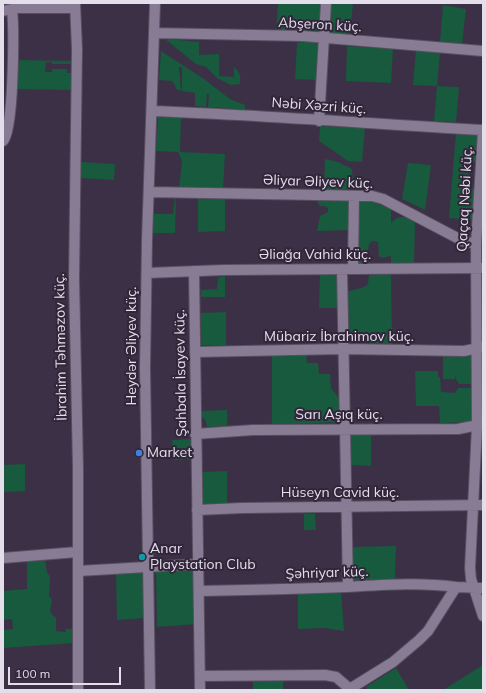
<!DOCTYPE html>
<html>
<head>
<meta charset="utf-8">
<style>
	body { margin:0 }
	#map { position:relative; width:486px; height:693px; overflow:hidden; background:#3b3045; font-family:Mulish,sans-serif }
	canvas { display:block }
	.frame { position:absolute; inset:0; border:4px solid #e4ddea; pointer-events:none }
	.scale { position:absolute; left:8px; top:667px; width:113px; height:18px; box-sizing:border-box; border:2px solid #e4ddea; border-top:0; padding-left:5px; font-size:12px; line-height:14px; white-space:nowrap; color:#e4ddea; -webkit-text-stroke:3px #31263a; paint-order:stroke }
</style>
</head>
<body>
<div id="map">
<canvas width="486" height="693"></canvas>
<div class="frame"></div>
<div class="scale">100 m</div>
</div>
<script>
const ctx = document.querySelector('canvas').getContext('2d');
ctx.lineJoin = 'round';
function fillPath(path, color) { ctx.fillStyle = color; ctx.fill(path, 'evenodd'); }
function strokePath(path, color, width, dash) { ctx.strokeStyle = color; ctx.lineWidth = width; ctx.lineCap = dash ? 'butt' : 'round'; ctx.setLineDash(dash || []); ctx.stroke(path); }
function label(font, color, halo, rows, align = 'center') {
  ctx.font = font + ' Mulish,sans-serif'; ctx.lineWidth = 4; ctx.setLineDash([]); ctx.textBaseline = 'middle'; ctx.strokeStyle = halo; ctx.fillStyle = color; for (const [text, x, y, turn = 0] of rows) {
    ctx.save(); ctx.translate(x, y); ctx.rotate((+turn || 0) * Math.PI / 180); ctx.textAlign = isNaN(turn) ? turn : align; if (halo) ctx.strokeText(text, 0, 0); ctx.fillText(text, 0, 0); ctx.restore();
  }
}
const green = new Path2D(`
	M278,3H322L321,33H276Z
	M329,3H353L350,35L327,33Z
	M443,5L466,9L462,44L440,43Z
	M169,39L199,42V55L219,54V76L234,77V67C240,72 241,77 240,84L231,85L217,78L206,67L196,64L166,40Z
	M304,40L320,44L318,80L295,79L297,43Z
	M347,46L393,49L391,83L346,81Z
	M416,50L440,52L437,86L459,87L456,122L434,121L437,86L413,85Z
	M161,51L204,79L230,99L245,105V110L208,107L209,95L207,93L206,107L195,106V93L182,91V67H179L181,91L176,89L175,85L172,81L159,80Z
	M15,60L71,61V64H52V62H46L45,72H52V69H67V73H71V90L14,89Z
	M158,116L181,117L180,152L225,154L223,190L179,189L182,161L178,152L156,151Z
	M320,126L365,128L362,162L348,161L319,141Z
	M456,132L480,135L478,163L473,162L471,151L466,150L469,169L468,183L463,197L465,198L464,202H466L472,187V189H476L473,220L449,218Z
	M325,159L338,162L352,169L353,184L351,189L324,190Z
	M80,162L115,164L114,180L80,178Z
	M408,163L431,165L425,210L402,199Z
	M175,197H176L175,233H153V214H173Z
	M198,197L225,198V231L198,232Z
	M359,198L391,208V223C399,214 406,217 415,221L414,264H391V256L382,258L379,256L378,242L372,241L369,244L366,263H356Z
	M351,199L350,230L317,231L320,216L328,212V208L325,206H320L316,200Z
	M320,272H338V308H319Z
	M369,274H391L392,344L347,342L346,292L364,287L368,284Z
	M225,275V297H201V290L217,289L218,278Z
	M226,312V345H201V313Z
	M306,353L307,363H318L319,374H330L331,388L339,398V422L272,425V354Z
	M472,353V384H459L456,379V375L455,379H443V355Z
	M415,371H438V377H440L441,392L455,393L458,388H472V422L440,423L439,406H416Z
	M227,410V426L207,427L205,419L201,417V411Z
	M347,432L371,433V466L348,465Z
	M192,439V459L173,460L172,440Z
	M25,464V491L3,492V465Z
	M227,471V503L202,504V472Z
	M304,514H315L316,530H304Z
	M396,546L395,579L351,581L350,547Z
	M45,559L47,573L50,576L49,596L52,600L50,612L56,618V631L66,632V629H73V643L3,648V630L13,629L12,619L3,620V591L27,589V560Z
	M194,568L196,624L157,627L156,572Z
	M145,572V618L117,620L116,574Z
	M341,592L344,631L325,628L298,629V593Z
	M483,665V690H443Z
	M396,668L409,690H368L366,687Z
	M253,680H283V690H253Z`);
const minor = new Path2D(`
	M75,3L77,49L74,279L78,468V690
	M3,11L16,8H75
	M154,33L303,36L483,51
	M152,111C263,115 373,124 483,130
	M319,121L326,3
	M483,131L476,244L477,426L470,568L471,579L483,616
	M3,141C14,133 14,27 12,9
	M149,192L372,196L383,199L463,241L476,244
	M342,269L348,587
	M353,269L354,196
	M194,271L200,690
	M147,273L224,270L483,268
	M195,352L343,349L464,351L483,347
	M195,434L253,430L458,429L483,424
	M197,510L242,508L483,505
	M3,558L77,552
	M78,571L198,564
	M199,591C248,590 297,589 346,587C383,585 419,582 456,587
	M200,676L325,675L336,677L350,689
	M150,690L145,368L147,240L155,3
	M348,690L393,662L419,640L428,631L456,587L483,588`);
const markers = [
	[139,453,4,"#3f7fe0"],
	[142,557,4,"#0f9aa8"]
];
const streetNames = [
	["Abşeron küç.",320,25,3],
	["Nəbi Xəzri küç.",319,106,4],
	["Əliyar Əliyev küç.",318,182,2],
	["Qaçaq Nəbi küç.",465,199,-87],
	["Əliağa Vahid küç.",315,255],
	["Mübariz İbrahimov küç.",339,337],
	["Heydər Əliyev küç.",132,346,-90],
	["İbrahim Təhməzov küç.",61,347,-91],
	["Şahbala İsayev küç.",181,373,-91],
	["Sarı Aşıq küç.",339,415],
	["Hüseyn Cavid küç.",340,493],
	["Şəhriyar küç.",327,573,-2]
];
const poiNames = [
	["Market",147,453],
	["Anar",150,549],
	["Playstation Club",150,565]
];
fillPath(green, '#175a3e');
strokePath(minor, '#584f60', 12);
strokePath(minor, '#887c94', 10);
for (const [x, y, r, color] of markers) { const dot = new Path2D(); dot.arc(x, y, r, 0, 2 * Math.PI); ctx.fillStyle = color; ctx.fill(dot); strokePath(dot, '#31263a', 1.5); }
label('14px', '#e4ddea', '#31263a', streetNames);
label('14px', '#e4ddea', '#31263a', poiNames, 'left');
</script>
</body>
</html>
